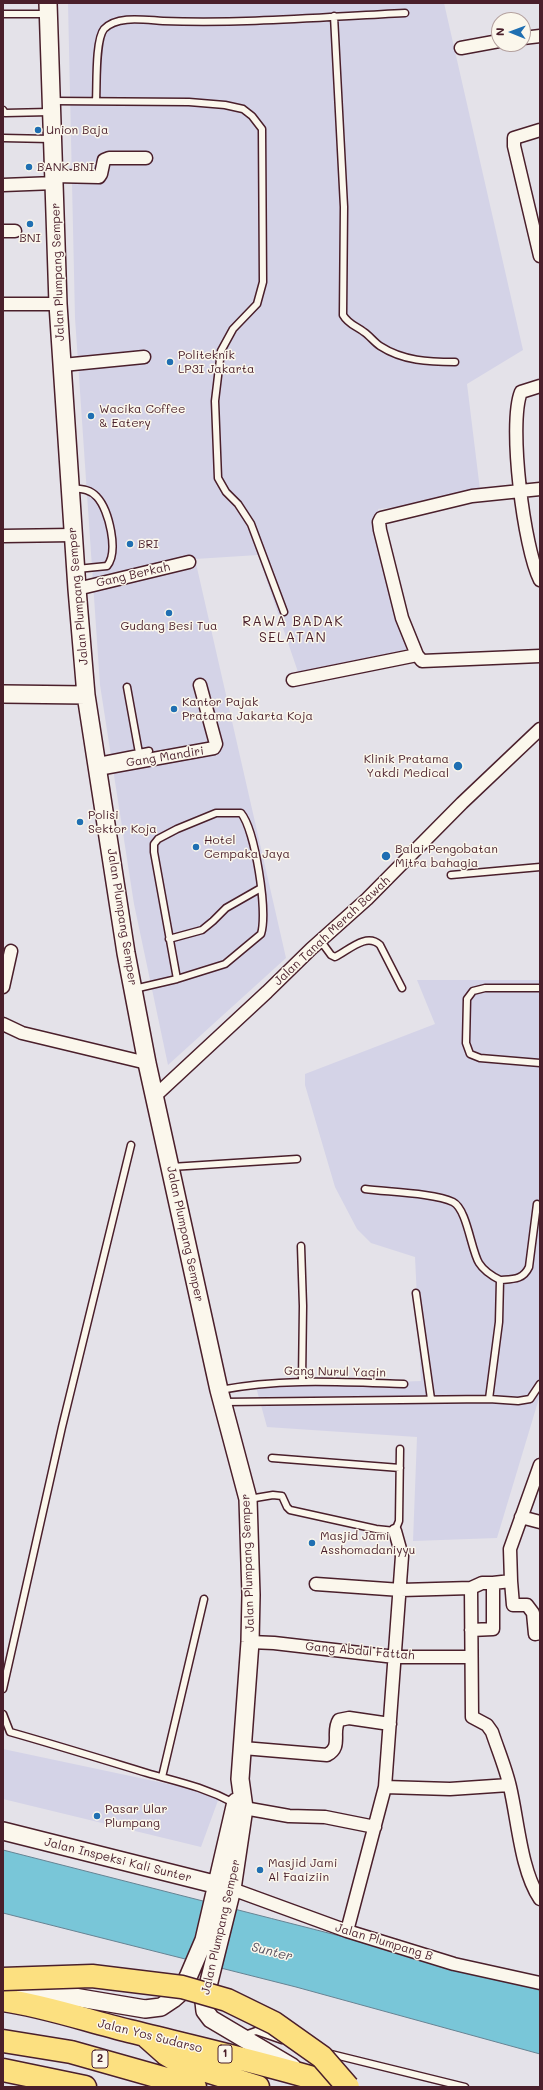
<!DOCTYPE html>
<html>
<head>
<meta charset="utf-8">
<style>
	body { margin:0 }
	#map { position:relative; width:543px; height:2090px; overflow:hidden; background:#e4e2e9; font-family:Mali,sans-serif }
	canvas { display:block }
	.frame { position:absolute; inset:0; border:4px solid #4a1f2b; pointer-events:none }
	.north { position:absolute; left:491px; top:12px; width:40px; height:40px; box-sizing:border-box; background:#fbf7ec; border:1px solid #b4a19f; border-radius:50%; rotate:271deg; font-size:11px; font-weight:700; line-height:16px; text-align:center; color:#4a1f2b }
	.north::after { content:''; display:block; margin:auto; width:14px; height:18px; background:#1f6fb2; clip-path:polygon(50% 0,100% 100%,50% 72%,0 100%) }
</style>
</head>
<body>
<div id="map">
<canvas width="543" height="2090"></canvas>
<div class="frame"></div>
<div class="north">N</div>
</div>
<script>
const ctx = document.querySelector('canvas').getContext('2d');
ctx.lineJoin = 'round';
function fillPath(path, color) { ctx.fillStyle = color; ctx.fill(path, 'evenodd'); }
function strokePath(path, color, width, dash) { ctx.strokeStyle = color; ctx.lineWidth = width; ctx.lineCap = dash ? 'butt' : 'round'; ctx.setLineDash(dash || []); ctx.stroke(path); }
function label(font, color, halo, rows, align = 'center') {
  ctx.font = font + ' Mali,sans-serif'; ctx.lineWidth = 3; ctx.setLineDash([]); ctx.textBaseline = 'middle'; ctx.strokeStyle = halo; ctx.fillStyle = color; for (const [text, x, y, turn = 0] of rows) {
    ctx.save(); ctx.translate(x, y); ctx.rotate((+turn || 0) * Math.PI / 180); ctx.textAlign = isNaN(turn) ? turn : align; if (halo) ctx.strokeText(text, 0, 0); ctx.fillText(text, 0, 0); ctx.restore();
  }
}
const built = new Path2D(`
	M68,3H444L523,350L467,384L481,498L378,509L415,648L298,672L258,555L195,559L286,958L168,1065L134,904L100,685L75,318Z
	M417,980H540V1395L497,1538L413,1541L417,1437L267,1427L256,1387L421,1381L415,1257L371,1243L357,1229L335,1187L305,1085V1074L435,1024Z
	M3,1749L220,1795L201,1847L3,1799Z`);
const water = new Path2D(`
	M3,1850L540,1987V2054L296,1987L3,1913Z`);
const lane = new Path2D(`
	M3,14H47
	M334,16L344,207L343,315C348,324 356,326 364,332C370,336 374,342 380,346C403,361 429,362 455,362
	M53,101L189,102L225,105L243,109L252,116L262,129L263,282L257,304L233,329L221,351L215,401L218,478L226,492L238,504L251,524L284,612
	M96,101C97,86 95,40 104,29C117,15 145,20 163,21C243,24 324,17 405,13
	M3,110L5,113L50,112
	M3,138L51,139
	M71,488C81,489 90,489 97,497C109,510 119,552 107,566L77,569
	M127,687L139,753
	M98,761L149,751
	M451,875L540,867
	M169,939L202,930L213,921L226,908L261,888
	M320,940L331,955L335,957C348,951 366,932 380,945L402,988
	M540,988H485L473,991L467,999L466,1043L470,1054L480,1058L540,1063
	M134,989L177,979L225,964L261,934C268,911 255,830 241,813H216L177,829L158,839L154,844V852L177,979
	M171,1167L297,1159
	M365,1189C387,1192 435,1193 453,1202C467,1209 471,1250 479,1263C484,1271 492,1276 500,1280
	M301,1246L303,1306L302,1381
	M416,1293L431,1399
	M220,1390C281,1378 342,1382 404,1384
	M489,1399L499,1322L500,1280C513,1279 523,1280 529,1267L537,1204
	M224,1402L489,1399L518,1401L530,1399L540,1384
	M272,1458L400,1468
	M249,1499L273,1495L282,1496L287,1507L290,1510L376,1529L395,1531L399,1521L400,1449
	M3,1689L62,1427L131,1145
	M3,1714L10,1732C56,1745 101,1759 147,1773C179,1782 204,1787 234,1803
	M162,1777L204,1599
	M245,2035L256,2031L282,2040
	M327,2053L465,2087`);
const street = new Path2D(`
	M523,38L540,36
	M461,48L499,41
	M540,130L514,138V146L540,256
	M54,176L99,177L101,174L104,160L109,158H146
	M3,185L55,183
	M3,231H15
	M3,304H58
	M63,365L144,357
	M540,386L521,392C508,424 524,549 540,580
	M3,536L73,535
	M77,589L189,562
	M417,655L402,618L380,530L379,522L381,518L472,496L540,489
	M293,680L417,655L422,661L540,656
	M98,769L214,748L216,744L200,685
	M3,987L11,951
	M3,1024L22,1033L147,1063
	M155,1096L267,992L311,949L367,899L462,803L540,729
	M521,1517L540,1522
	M511,1581L513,1605H527L533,1613L535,1634L540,1633
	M316,1584L401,1590L471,1588L482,1583H493L511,1581L510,1549L540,1465
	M471,1588L472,1717L487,1725L492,1732C498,1750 506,1769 510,1787C518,1821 521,1871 540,1899
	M471,1630L493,1629V1583
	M250,1642L274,1643L395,1657H471
	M243,1748L327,1755C343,1747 331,1732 339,1720L349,1718L390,1724
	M385,1787L450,1789L509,1785
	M244,1808L289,1816L325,1817L375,1827
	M232,1889L347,1931L454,1964L540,1983
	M347,1931L385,1787L402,1556L395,1531`);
const secondary = new Path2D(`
	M48,3L58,304L77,589L86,695L126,953L147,1063L219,1390L248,1499L251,1595L250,1642L240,1779L244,1808L232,1889L204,2002L205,2011L211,2019L292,2067
	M3,694L86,695
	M3,1831L226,1887
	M3,1985L145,2009L161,2007L173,1999L181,1992L189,1975L204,1940L236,1802`);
const highway = new Path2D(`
	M3,2000C45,2006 88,2021 129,2031C201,2049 273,2065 343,2087
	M148,2038L166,2054L181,2063L258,2087
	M3,2041L71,2052L195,2087
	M3,2070L85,2087`);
const highwayBridge = new Path2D(`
	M3,1979L92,1976L182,1987L227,2000L274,2023L322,2057L348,2087`);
const markers = [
	[38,130,4,"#1f6fb2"],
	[29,167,4,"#1f6fb2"],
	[30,224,4,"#1f6fb2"],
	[170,362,4,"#1f6fb2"],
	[91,416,4,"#1f6fb2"],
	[130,544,4,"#1f6fb2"],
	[169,613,4,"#1f6fb2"],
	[174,709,4,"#1f6fb2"],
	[458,766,5,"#1f6fb2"],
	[80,822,4,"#1f6fb2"],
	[196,847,4,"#1f6fb2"],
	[386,856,5,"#1f6fb2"],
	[312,1543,4,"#1f6fb2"],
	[97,1816,4,"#1f6fb2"],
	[260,1870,4,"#1f6fb2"]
];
const shields = [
	[225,2054,14],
	[100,2059,16]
];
const shieldNames = [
	["1",225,2054],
	["2",100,2059]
];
const poiNames = [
	["Union Baja",46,130],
	["BANK BNI",37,167],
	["BNI",30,238,"center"],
	["Politeknik",178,355],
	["LP3I Jakarta",178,369],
	["Wacika Coffee",99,409],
	["& Eatery",99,423],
	["BRI",138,544],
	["Gudang Besi Tua",169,626,"center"],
	["Kantor Pajak",182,702],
	["Pratama Jakarta Koja",182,716],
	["Klinik Pratama",449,759,"right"],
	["Yakdi Medical",449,773,"right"],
	["Polisi",88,815],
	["Sektor Koja",88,829],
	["Hotel",204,840],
	["Cempaka Jaya",204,854],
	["Balai Pengobatan",395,849],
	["Mitra bahagia",395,863],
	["Masjid Jami",320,1536],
	["Asshomadaniyyu",320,1550],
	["Pasar Ular",105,1809],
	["Plumpang",105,1823],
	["Masjid Jami",268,1863],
	["Al Faaiziin",268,1877]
];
const streetNames = [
	["Jalan Plumpang Semper",58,272,-92],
	["Gang Berkah",133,575,-13],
	["Jalan Plumpang Semper",78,596,-95],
	["Gang Mandiri",165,757,-9],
	["Jalan Plumpang Semper",122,917,81],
	["Jalan Tanah Merah Bawah",332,931,-43],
	["Jalan Plumpang Semper",185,1234,78],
	["Gang Nurul Yaqin",335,1372,1],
	["Jalan Plumpang Semper",248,1563,-92],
	["Gang Abdul Fattah",360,1651,5],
	["Jalan Inspeksi Kali Sunter",118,1860,14],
	["Jalan Plumpang Semper",221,1927,-77],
	["Jalan Plumpang B",384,1942,17],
	["Jalan Yos Sudarso",150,2036,14]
];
const waterNames = [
	["Sunter",272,1952,14]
];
const quarterNames = [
	["RAWA BADAK",293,622],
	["SELATAN",293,638]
];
fillPath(built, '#d4d3e7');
fillPath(water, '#79c6d8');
strokePath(water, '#668393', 1);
strokePath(lane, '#4a1f2b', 9);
strokePath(street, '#4a1f2b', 15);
strokePath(secondary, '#4a1f2b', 20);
strokePath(highway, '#4a1f2b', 25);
strokePath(lane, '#fbf7ec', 6);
strokePath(street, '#fbf7ec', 12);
strokePath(secondary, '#fbf7ec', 17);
strokePath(highway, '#fce080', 22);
strokePath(highwayBridge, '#4a1f2b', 25, []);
strokePath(highwayBridge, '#fce080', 22);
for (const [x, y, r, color] of markers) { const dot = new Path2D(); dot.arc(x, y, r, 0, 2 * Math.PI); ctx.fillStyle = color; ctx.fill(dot); strokePath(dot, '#fbf7ec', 1.5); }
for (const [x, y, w] of shields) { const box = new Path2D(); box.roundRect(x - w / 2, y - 9, w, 18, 3); ctx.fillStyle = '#fbf7ec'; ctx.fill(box); strokePath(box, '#4a1f2b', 1); }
label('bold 11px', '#4a1f2b', null, shieldNames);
label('12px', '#4a1f2b', '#fbf7ec', poiNames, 'left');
label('12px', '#4a1f2b', '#fbf7ec', streetNames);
label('italic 13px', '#58515f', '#fbf7ec', waterNames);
ctx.letterSpacing = '1px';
label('14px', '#4a1f2b', '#fbf7ec', quarterNames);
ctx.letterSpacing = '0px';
</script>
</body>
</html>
